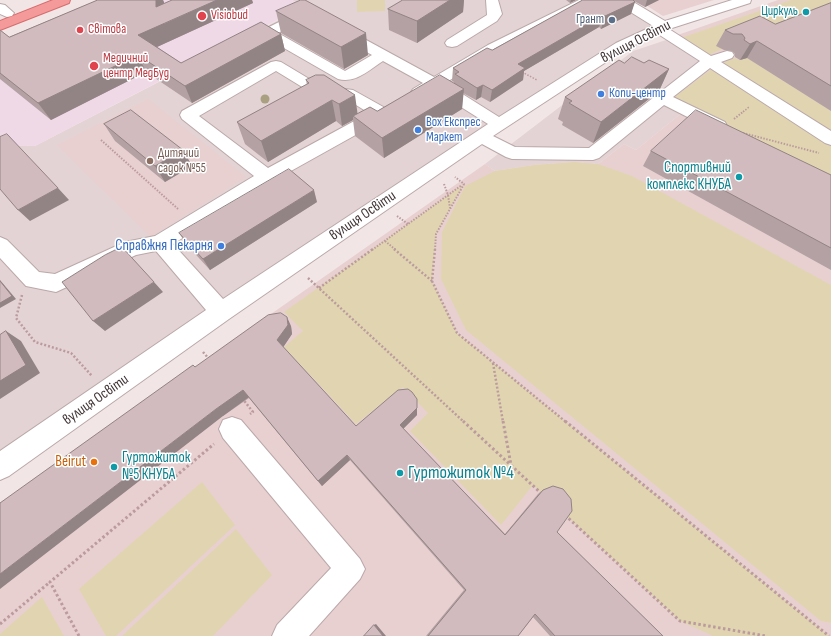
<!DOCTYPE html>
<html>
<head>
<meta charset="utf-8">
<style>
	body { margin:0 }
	canvas { display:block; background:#f1e5e5 }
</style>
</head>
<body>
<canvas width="831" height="636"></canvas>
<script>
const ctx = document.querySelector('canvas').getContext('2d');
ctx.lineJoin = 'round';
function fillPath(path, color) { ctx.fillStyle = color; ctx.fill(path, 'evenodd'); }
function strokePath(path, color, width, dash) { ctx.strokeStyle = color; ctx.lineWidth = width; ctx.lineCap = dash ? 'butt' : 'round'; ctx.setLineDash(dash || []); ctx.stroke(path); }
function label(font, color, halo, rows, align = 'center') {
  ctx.font = font + ' "Sofia Sans Condensed",sans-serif'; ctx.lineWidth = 3; ctx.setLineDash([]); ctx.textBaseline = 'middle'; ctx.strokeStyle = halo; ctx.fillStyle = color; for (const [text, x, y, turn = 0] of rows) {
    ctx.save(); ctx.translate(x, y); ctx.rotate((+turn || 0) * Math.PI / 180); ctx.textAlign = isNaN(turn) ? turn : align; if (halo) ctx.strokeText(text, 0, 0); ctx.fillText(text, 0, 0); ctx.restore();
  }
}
const residential = new Path2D(`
	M292,0H616L655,25L620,42L0,459V145L35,146L304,7Z
	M672,38L716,66L689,107L636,150L624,144L598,164L574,162L534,165L495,171L485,164L633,51Z`);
const education = new Path2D(`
	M638,0H714L663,16Z
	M778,0H831V636H0V504L485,164L495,171L534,165L574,162L598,164L624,144L636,150L689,107L716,66L672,37Z
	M148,99L246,177L151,237L57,145Z`);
const medical = new Path2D(`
	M97,0H292L304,6L35,146L0,145V41Z`);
const green = new Path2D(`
	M357,0H385V11L357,12Z
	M791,0H831V9L717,46L722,49L706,56L678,39Z
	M735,58L739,60L747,58L831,111V136L719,64Z
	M713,68L831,143V177L672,99Z
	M574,162L598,164L632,176L831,285V623L821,621L466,330L441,279L442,232L465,186L495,171L534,165Z
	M464,184L436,234L432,281L457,333L829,636H713L680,621L533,485L501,525L410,431L428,413L403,387L356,424L284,347L303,331L284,312Z
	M202,482L235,525L116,636H106L79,589Z
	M236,529L272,575L213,636H122Z
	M42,597L64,636H0V634Z`);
const pathFar3 = new Path2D(`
	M522,72L537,80
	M743,112L749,107`);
const pathFar2 = new Path2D(`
	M734,119L744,111
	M743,133L819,153
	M101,140L178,209
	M444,184L448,195L450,208
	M397,216L408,224
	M385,241L396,250
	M372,250L462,185
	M435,250L436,234L464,184L455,177`);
const pathFar1 = new Path2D(`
	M394,249L432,281
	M435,249L432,281L457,333L566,422
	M308,278L464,422
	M319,288L373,249
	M22,295L16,318L35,342L71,353L92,376
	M203,352L209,359
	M493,363L503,422
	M242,398L253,412L250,414`);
const path = new Path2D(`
	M463,421L542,494
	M503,421L511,465
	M565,421L829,636
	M565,515L680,621L766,636
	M0,624L50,582
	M79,636L50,582L214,444`);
const minor = new Path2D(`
	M486,0H498L502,14L497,21L457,46L452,47L447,46L445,43L447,40L487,15Z
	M579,0H595L594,3L498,51L445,83L499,117L616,43L653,26L616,3L615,0H630L665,21L732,0H751L750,3L669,29L711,56L727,51L732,52L734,55L732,58L721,62L831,131V145L825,143L710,68L673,97L725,122L727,126L725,130L719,131L713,130L664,105L599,158L593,160L512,159L506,157L482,144L229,319L9,476L0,480V451L206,310L156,251L136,255L56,292L26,286L0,258V237L7,240L39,272L55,274L125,242L155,236L254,176L182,119L180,115L182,111L271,62L276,61L281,62L321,86L353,90L387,109L389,113L386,118L273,181L173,244L223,299L488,124L434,90C427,94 422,97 413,95L411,92L413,89L423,83L383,61C369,70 355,84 338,79L263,36L261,33L263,30L301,11H311L313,14L311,17L278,33L345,71L372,55L336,35L334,32L336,29L341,28L346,29L434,77L488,45ZM658,34L700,61L589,148L515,147L493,136L626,49ZM276,71L312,93L343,97L369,113L268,168L199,116Z
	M0,4L5,5L14,13L12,16L7,17L0,14Z
	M232,417L241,420L360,559L365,569L360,579L309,636H272L277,625L331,568L223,438L219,429L223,420Z`);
const major = new Path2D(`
	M53,0H70L69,3L0,30V21Z`);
const trees = [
	[265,99]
];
const wall = new Path2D(`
	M98,0H163L164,4L172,0H252L253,3L157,47L181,63L281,34L285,51L192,103L146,72L51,120L0,79V30L9,37Z
	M403,0H464L463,12L417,43L389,30L388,9Z
	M566,0H576L570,3Z
	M583,0H659L645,7L634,1L631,14L601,29L599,27L524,71L523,80L490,102L481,97L476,100L463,93L462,109L384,158L355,136L353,120L342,126L336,121L268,162L245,144L237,122L307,85L306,80L358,114L377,111L454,83V82L452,81L453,68L492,50Z
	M831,3V111L747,58L740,60L735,57V54L732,51L724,50L716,46L725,30L775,24Z
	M276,11L368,55L344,69L281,33Z
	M624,63H644L669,69L659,91L593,143L562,125L563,122L558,119L565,97Z
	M104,124L183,150L192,166L165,182L115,141Z
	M651,151L831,175V270L643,166Z
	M317,202L210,270L187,245L179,233Z
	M291,326L292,334L283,347L356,426L417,406V415L403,429L505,534L538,494L543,490L557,532L663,636H550L533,617L518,636H426L464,590L350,460L322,486L249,398L223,416L195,367Z`);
const shadedWall = new Path2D(`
	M156,0H163L164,2V24L217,0H252L253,3L146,52L138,35Z
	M450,0H464L463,12L417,43V21Z
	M571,0H576L570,3Z
	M647,0H659L645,7Z
	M635,2L631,14L601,29L605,16Z
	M603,15L599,27L524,71L523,80L490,102L492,90L518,64Z
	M366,33L368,55L344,69L341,47Z
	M281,34L285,51L192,103L185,86Z
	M757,41L747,58L740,60L750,44Z
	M138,55L146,72L51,120L38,103Z
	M669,69L659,91L593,143L601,122Z
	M483,85L481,97L476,100L477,88Z
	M464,89L462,109L384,158L382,138Z
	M355,95L358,117L353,116V120L342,126L339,104Z
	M332,100L336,121L268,162L261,141Z
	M183,150L192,166L165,182L155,166Z
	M58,188L69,200L30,221L18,210Z
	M314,190L317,202L210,270L203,259Z
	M0,280L16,299L0,308Z
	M154,282L163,292L105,331L93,321Z
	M287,317L291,326L292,334L282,349L277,340Z
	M6,331L21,341L40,373L0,399V381Z
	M243,390L249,397L223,416L0,589V574L216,409Z
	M417,399V415L400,432V425Z
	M347,455L350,460L322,486L318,481Z
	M376,624L386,636H383L374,625Z`);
const building = new Path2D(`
	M98,0H156V7L172,0H217L138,35L181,63L261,22L281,34L185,86L138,55L38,103L0,73V30L9,37Z
	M301,0H305L366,33L341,47L276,11Z
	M403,0H450L417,21L388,9Z
	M583,0H633L635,2L605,16L603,15L518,64L525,68L492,90L483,85L477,88L455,74L459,72L453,68L487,48L492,50Z
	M831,3V86L757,41L750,44L744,40L745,38L742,34H733L725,30L760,16L775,24Z
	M632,57L644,63L649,60L669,69L601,122L569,103L572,101L565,97L619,60L624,63Z
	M316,75H324L355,95L339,104L332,100L261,141L237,122L309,83L306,80Z
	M440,75L464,89L382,138L353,116L370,107L377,111Z
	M131,110L183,150L155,166L104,124Z
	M696,110L831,175V248L651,151Z
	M7,134L58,188L18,210L0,189V137Z
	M289,169L314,190L203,259L179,233Z
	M122,247L154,282L93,321L62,282L105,255Z
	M0,281L12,296L0,303Z
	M281,313L287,317L288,325L277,340L356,426L398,390L408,389L412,392L417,399V408L400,425L505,535L543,490L553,486L563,489L571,499L572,511L557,532L663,636H555L535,614L518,636H428L466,590L347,455L318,481L243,390L216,409L0,574V503L193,365L195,367L268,315Z
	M6,331L26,365L0,381V335Z
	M374,625L383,636H364Z`);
const markers = [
	[806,12,4,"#0f9aa8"],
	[202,16,5,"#e0444e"],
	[612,20,4,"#5c6f8a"],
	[80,30,4,"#e0444e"],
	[94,66,5,"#e0444e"],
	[601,94,4,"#3f7fe0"],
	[418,130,4,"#3f7fe0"],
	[150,161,4,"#8d6e63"],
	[739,177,4,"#0f9aa8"],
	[221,246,4,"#3f7fe0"],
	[94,462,4,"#e8710a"],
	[114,467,4,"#0f9aa8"],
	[400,473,4,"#0f9aa8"]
];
const farCulturenames = [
	["Циркуль",798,12]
];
const farHealthnames = [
	["Visiobud",211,16],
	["Світова",88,30],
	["Медичний",103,59],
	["центр МедБуд",103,74]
];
const farServicenames = [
	["Грант",604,20]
];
const farShopnames = [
	["Копи-центр",609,94],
	["Box Експрес",426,123],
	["Маркет",426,138]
];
const farEducationnames = [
	["Дитячий",158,154],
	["садок №55",158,169]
];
const streetNames = [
	["вулиця Освіти",636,42,-27],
	["вулиця Освіти",363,216,-34],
	["вулиця Освіти",96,400,-35]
];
const cultureNames = [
	["Спортивний",731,168],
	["комплекс КНУБА",731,185],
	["Гуртожиток",122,458,"left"],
	["№5 КНУБА",122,475,"left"]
];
const shopNames = [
	["Справжня Пекарня",213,246]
];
const foodNames = [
	["Beirut",86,462]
];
const nearCulturenames = [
	["Гуртожиток №4",408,473]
];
fillPath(residential, '#e4d3d4');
fillPath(education, '#e8d0d0');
fillPath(medical, '#f0d9e7');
fillPath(green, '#e1d5b1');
strokePath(minor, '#bba8a9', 2);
strokePath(major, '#d76c6e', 2);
strokePath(pathFar3, '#bb9b9d', 1.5, [1.5, 1.5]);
strokePath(pathFar2, '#bb9b9d', 2, [1.5, 1.5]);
strokePath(pathFar1, '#bb9b9d', 2.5, [2, 2]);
strokePath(path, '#bb9b9d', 3, [2.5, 2.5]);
fillPath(minor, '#fff');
fillPath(major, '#f49a9a');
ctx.fillStyle = '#a9a081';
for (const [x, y] of trees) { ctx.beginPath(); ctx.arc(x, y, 4.5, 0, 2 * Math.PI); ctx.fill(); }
fillPath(wall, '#b4a1a3');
fillPath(shadedWall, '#928385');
fillPath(building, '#d1bbbe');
strokePath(building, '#928385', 1);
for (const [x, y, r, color] of markers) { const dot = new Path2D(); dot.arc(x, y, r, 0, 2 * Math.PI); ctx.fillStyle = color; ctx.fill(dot); strokePath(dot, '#fff', 1.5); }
label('13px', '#0d838f', '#fff', farCulturenames, 'right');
label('13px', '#be3a42', '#fff', farHealthnames, 'left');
label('13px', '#4e5e75', '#fff', farServicenames, 'right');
label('13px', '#366cbe', '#fff', farShopnames, 'left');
label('13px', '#785e54', '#fff', farEducationnames, 'left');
label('15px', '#423537', '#fff', streetNames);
label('15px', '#0d838f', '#fff', cultureNames, 'right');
label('15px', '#366cbe', '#fff', shopNames, 'right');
label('15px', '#c56008', '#fff', foodNames, 'right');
label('18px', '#0d838f', '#fff', nearCulturenames, 'left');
</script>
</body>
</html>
